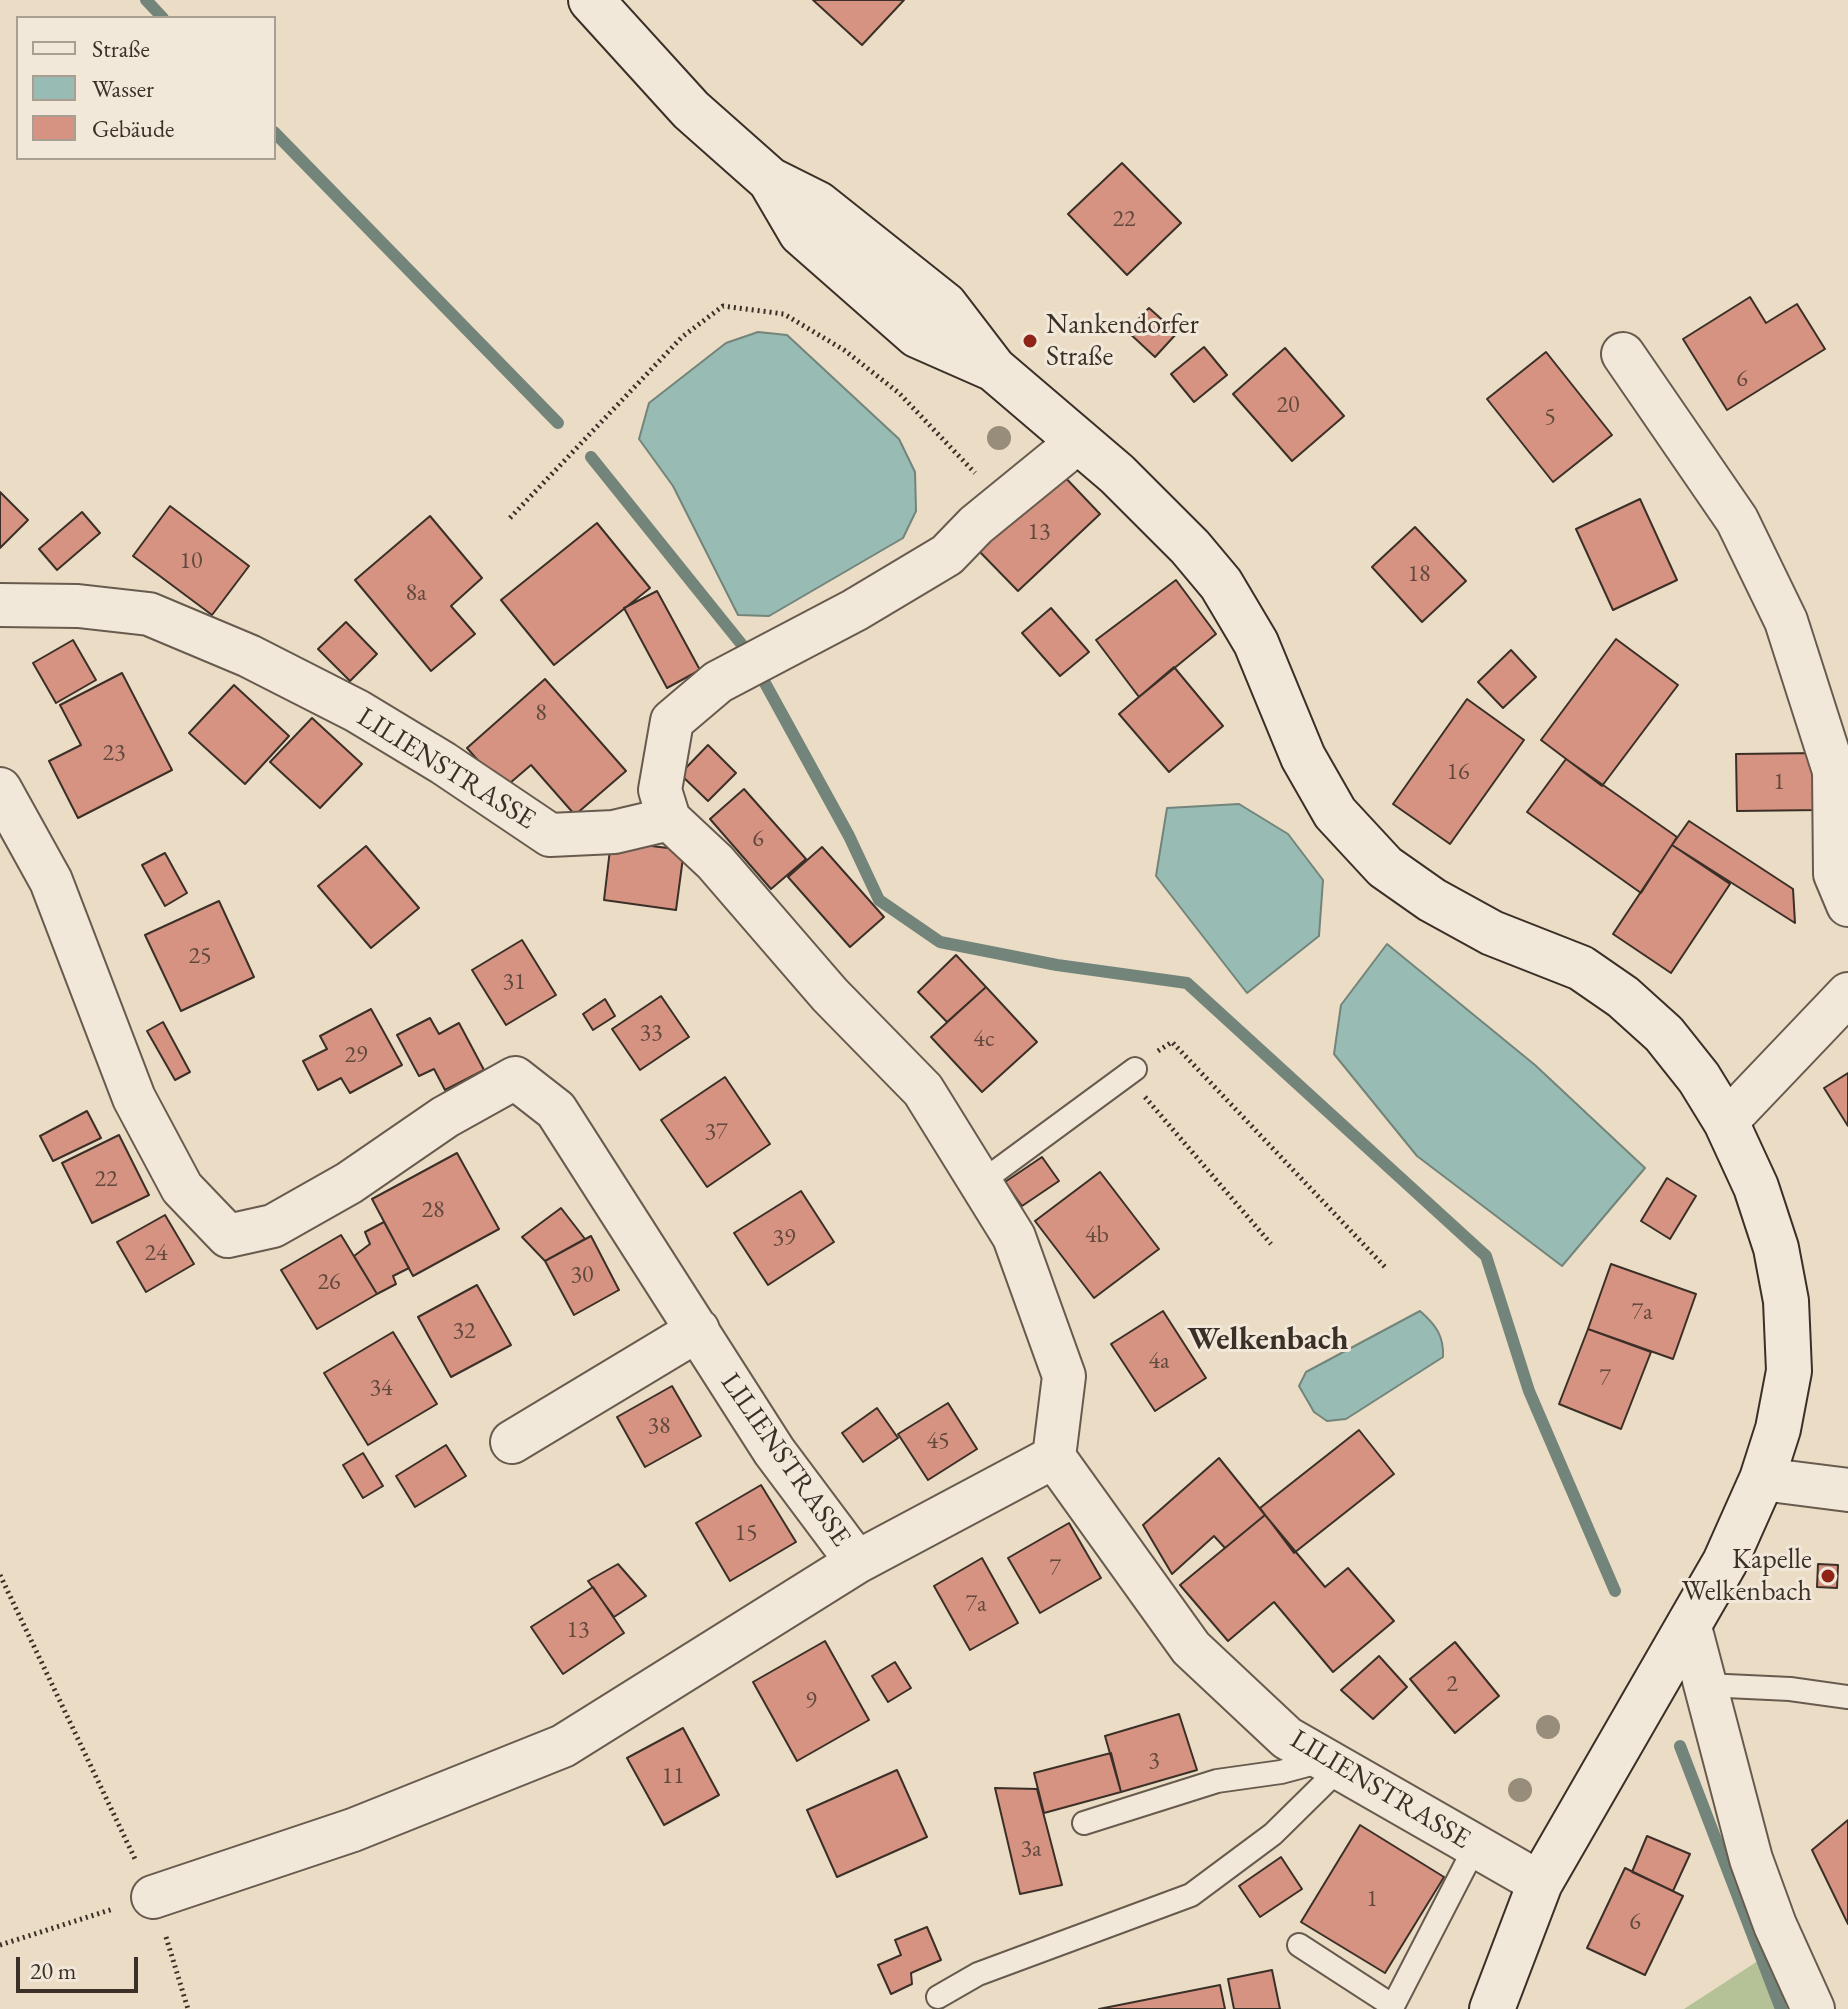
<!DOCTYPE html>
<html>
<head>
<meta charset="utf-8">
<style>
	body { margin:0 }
	#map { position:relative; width:1848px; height:2009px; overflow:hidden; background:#ebdcc5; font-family:"EB Garamond",serif }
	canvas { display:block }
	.legend { position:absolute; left:16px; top:16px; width:260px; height:144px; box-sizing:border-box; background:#f2e8d9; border:2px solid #a99e92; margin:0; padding:10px 14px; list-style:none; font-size:24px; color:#3b3027 }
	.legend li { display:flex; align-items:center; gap:16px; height:40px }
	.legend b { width:40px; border:2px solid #a99e92 }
	.scale { position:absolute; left:16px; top:1957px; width:122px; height:36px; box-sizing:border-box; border:4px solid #3b3027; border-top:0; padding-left:10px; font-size:24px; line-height:28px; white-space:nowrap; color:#3b3027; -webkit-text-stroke:6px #f2e8d9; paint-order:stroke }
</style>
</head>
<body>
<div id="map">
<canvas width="1848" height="2009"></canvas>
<ul class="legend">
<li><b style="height:10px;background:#f2e8d9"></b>Straße</li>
<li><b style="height:22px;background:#98bcb3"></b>Wasser</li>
<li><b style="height:22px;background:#d79382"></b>Gebäude</li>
</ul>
<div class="scale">20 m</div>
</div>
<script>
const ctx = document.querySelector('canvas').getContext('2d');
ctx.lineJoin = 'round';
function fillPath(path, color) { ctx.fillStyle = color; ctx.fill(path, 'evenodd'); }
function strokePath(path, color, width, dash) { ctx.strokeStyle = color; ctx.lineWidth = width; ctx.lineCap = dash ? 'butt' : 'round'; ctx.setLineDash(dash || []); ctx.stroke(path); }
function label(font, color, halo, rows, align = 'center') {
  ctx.font = font + ' "EB Garamond",serif'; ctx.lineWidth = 6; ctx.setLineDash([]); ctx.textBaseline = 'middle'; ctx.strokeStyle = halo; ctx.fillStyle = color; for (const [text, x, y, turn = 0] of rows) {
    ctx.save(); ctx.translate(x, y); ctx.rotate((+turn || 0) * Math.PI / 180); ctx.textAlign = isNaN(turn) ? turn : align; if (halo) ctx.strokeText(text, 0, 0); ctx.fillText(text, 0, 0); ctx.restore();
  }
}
const green = new Path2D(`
	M1767,1955L1796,2009H1684Z`);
const water = new Path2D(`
	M758,332L787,335L899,439L915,472L916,511L903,538L769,616L738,615L673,486L639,439L649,403L726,343Z
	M1239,804L1288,834L1323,880L1319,936L1247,993L1156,876L1167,808Z
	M1387,944L1535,1065L1645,1168L1562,1266L1417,1156L1334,1054L1341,1005Z
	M1420,1311C1436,1325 1444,1336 1443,1357L1346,1419L1327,1421L1314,1412L1299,1386L1306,1372Z`);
const stream = new Path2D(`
	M146,0L163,18
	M274,132L558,423
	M591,457L747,651
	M760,674L849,836L879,900L940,942L1057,965L1187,983L1486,1256L1529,1391L1615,1591
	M1680,1746L1781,2009`);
const building = new Path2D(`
	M813,0H904L862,45Z
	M1122,163L1181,223L1127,275L1068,214Z
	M1750,297L1766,323L1797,304L1825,349L1727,410L1683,339Z
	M1149,308L1177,333L1155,357L1127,331Z
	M1204,347L1227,375L1194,402L1171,374Z
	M1285,348L1344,416L1292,461L1233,394Z
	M1546,352L1612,435L1553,482L1487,399Z
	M1060,472L1100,514L1018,591L978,550Z
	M0,492L28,520L0,548Z
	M1640,499L1677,580L1613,610L1576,529Z
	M170,506L249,566L212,615L133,556Z
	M82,512L100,533L57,570L39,549Z
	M430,516L482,578L451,606L475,634L431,671L355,580Z
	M597,523L650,588L554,665L501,600Z
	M1415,527L1466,581L1422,622L1372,567Z
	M1176,580L1216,634L1139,697L1096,640Z
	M657,591L700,670L667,688L624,608Z
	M1051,608L1089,652L1060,676L1022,633Z
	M346,622L377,654L350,681L318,649Z
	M1616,639L1678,685L1602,786L1541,740Z
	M73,640L96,680L56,703L33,663Z
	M1511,650L1536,677L1503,708L1478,682Z
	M1174,667L1223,726L1169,772L1119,714Z
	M122,673L172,770L78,818L49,761L81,745L60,705Z
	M545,679L626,771L575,815L531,765L503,789L467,748Z
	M234,685L289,736L245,784L189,733Z
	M1467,699L1524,740L1450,844L1393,804Z
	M312,718L362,764L320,808L270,762Z
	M708,745L736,773L708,801L680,774Z
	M1820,753V810L1737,811L1736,754Z
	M1566,759L1677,837L1641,893L1527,812Z
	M744,789L806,859L771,889L710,819Z
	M1689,821L1793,889L1795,923L1672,845Z
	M611,841L684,850L676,910L604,900Z
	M1672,845L1730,884L1671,973L1613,934Z
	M366,846L419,908L371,948L318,886Z
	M822,847L884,917L850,947L788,877Z
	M165,853L187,893L165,906L142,865Z
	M219,901L254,977L181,1011L145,935Z
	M522,940L556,995L506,1025L472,970Z
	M956,955L986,987L947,1022L918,992Z
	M986,987L1037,1042L982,1092L931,1037Z
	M661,996L689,1037L640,1070L612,1029Z
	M605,999L615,1016L593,1030L583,1014Z
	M371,1009L402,1065L350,1093L341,1078L318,1090L303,1061L327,1049L320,1036Z
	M430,1018L439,1034L459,1023L484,1070L445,1090L434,1069L419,1076L397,1035Z
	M163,1022L190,1072L175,1080L147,1031Z
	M1848,1073V1126L1824,1088Z
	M725,1077L770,1144L707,1187L661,1120Z
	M87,1111L101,1138L53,1161L40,1136Z
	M119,1135L149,1195L92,1223L62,1163Z
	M457,1153L499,1229L413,1276L372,1199Z
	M1042,1157L1059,1181L1022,1206L1005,1182Z
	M1100,1172L1159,1249L1094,1298L1035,1221Z
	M1667,1178L1696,1196L1670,1239L1641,1221Z
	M801,1191L834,1242L768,1285L734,1233Z
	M561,1208L585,1239L545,1261L522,1237Z
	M165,1215L194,1264L146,1292L117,1242Z
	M384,1222L409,1268L393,1276L396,1284L377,1294L354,1256L370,1244L365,1232Z
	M341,1235L377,1294L317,1329L281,1270Z
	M591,1236L619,1290L574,1315L545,1261Z
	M1611,1264L1696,1294L1673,1359L1588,1329Z
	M477,1285L511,1345L451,1377L418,1317Z
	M1163,1311L1206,1378L1155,1411L1111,1344Z
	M1588,1329L1651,1352L1621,1429L1559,1404Z
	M393,1332L437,1404L368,1445L324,1373Z
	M672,1386L701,1436L645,1467L617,1417Z
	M948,1403L977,1449L928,1480L898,1434Z
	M877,1408L898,1438L863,1462L842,1433Z
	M1359,1430L1394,1474L1294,1553L1260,1508Z
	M446,1445L466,1476L415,1507L396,1476Z
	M363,1453L383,1486L363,1498L343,1465Z
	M1219,1458L1265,1515L1225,1548L1214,1536L1172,1574L1143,1525Z
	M761,1485L796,1542L730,1581L696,1523Z
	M1265,1515L1325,1587L1348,1568L1394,1621L1333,1672L1274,1602L1228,1641L1180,1585Z
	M1069,1523L1101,1578L1040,1613L1008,1558Z
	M982,1558L1018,1623L970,1650L934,1586Z
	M618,1564L646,1596L614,1617L588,1581Z
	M1818,1564L1838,1565L1837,1588L1817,1587Z
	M593,1587L624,1633L563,1674L531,1627Z
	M825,1641L869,1720L797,1761L753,1682Z
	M1455,1642L1499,1696L1455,1733L1410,1679Z
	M1379,1656L1407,1687L1373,1719L1341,1690Z
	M895,1662L911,1688L888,1702L872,1676Z
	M1179,1714L1197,1770L1121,1792L1105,1736Z
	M683,1728L719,1795L664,1825L627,1758Z
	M1111,1753L1121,1792L1044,1813L1034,1773Z
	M897,1770L927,1837L837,1877L807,1810Z
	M995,1788L1037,1789L1062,1885L1020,1894Z
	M1848,1820V1924L1812,1850Z
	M1360,1825L1444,1877L1385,1973L1301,1922Z
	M1647,1836L1690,1854L1673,1891L1632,1872Z
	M1281,1857L1302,1889L1260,1917L1239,1886Z
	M1625,1868L1683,1896L1645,1975L1587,1948Z
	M927,1927L941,1960L911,1973L912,1984L891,1994L878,1965L901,1955L895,1940Z
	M1272,1970L1280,2009H1234L1228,1979Z
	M1220,1985L1225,2009H1099Z`);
const path = new Path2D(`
	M510,518L682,337L723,306L784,314L844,350L899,393L975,473
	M1158,1051L1172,1042L1385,1267
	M1145,1097L1271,1244
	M0,1575L136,1861
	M166,1937L188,2009
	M0,1945L113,1909`);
const service = new Path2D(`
	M980,1183L1135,1069
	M1705,1685L1790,1689L1848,1697
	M1084,1823L1217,1781L1281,1772L1326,1760
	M1299,1945L1393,2006L1475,1847
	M938,1997L978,1974L1191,1895L1273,1834L1340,1768`);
const minor = new Path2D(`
	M1623,354L1737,520L1786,621L1834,771L1835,874L1848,905
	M0,605L78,606L149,614L249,656L357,711L443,763L550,835L614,832L669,819L715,862L830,995L923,1090L1014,1237L1064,1376L1054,1457L1191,1648L1287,1738L1540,1883
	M0,789L51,881L134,1098L182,1188L228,1236L273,1226L349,1183L445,1117L515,1078L556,1110L774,1451L857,1562L1054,1457
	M669,819L660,790L672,721L718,682L855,610L947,555L976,525L1079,441
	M1726,1122L1848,994
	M512,1442L698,1330
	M1762,1479L1848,1490
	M1689,1623L1751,1859L1775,1925L1813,2009
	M153,1897L353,1830L563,1746L857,1562`);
const secondary = new Path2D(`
	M591,0L691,110L770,180L818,204L945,305L994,369L1117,474L1190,547L1221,584L1256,643L1303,757L1335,813L1385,867L1432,900L1492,933L1581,968L1623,997L1664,1034L1699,1078L1726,1122L1756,1187L1776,1248L1786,1301L1789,1371L1778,1429L1762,1479L1725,1562L1540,1883L1492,2009
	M770,180L801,233L917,335L992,368`);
const trees = [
	[999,438],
	[1548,1727],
	[1520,1790]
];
const markers = [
	[1030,341,8,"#8f2418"],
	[1828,1576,8,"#8f2418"]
];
const numberNames = [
	["22",1124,219],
	["6",1742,379],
	["20",1288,405],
	["5",1550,417],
	["13",1039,532],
	["10",191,561],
	["18",1419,574],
	["8a",416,593],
	["8",541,713],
	["23",114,753],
	["16",1458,772],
	["1",1779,782],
	["6",758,839],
	["25",200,956],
	["31",514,982],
	["33",651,1033],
	["4c",984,1039],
	["29",356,1055],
	["37",716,1132],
	["22",106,1179],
	["28",433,1210],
	["4b",1097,1235],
	["39",784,1238],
	["24",156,1253],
	["30",582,1275],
	["26",329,1282],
	["7a",1642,1312],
	["32",464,1331],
	["4a",1159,1361],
	["7",1605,1378],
	["34",381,1388],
	["38",659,1426],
	["45",938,1441],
	["15",746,1533],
	["7",1055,1568],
	["7a",976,1604],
	["13",578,1630],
	["2",1452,1684],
	["9",811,1701],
	["3",1154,1761],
	["11",673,1776],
	["3a",1031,1849],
	["1",1372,1899],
	["6",1635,1922]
];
const poiNames = [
	["Nankendorfer",1046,325],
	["Straße",1046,357],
	["Kapelle",1812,1560,"right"],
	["Welkenbach",1812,1592,"right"]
];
const streetNames = [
	["LILIENSTRASSE",446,769,32],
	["LILIENSTRASSE",785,1460,55],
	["LILIENSTRASSE",1380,1790,31]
];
const quarterNames = [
	["Welkenbach",1268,1340]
];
fillPath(green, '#b5c196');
fillPath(water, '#98bcb3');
strokePath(water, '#73847b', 2);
strokePath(stream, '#73847b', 12);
fillPath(building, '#d79382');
strokePath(building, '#3b3027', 2);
strokePath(service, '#675b4e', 26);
strokePath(minor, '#675b4e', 46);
strokePath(secondary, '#3b3027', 48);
strokePath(path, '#3b3027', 5, [2, 4]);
strokePath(service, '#f2e8d9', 22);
strokePath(minor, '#f2e8d9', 42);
strokePath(secondary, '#f2e8d9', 44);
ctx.fillStyle = '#978d7a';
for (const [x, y] of trees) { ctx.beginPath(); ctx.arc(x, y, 12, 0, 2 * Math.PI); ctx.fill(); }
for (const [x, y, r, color] of markers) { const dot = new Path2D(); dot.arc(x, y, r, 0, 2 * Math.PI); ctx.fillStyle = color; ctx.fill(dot); strokePath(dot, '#f2e8d9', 3); }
label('24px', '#62493e', null, numberNames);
label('28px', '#3b3027', '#f2e8d9', poiNames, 'left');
label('28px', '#3b3027', '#f2e8d9', streetNames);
label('bold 32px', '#3b3027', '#f2e8d9', quarterNames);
</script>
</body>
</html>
